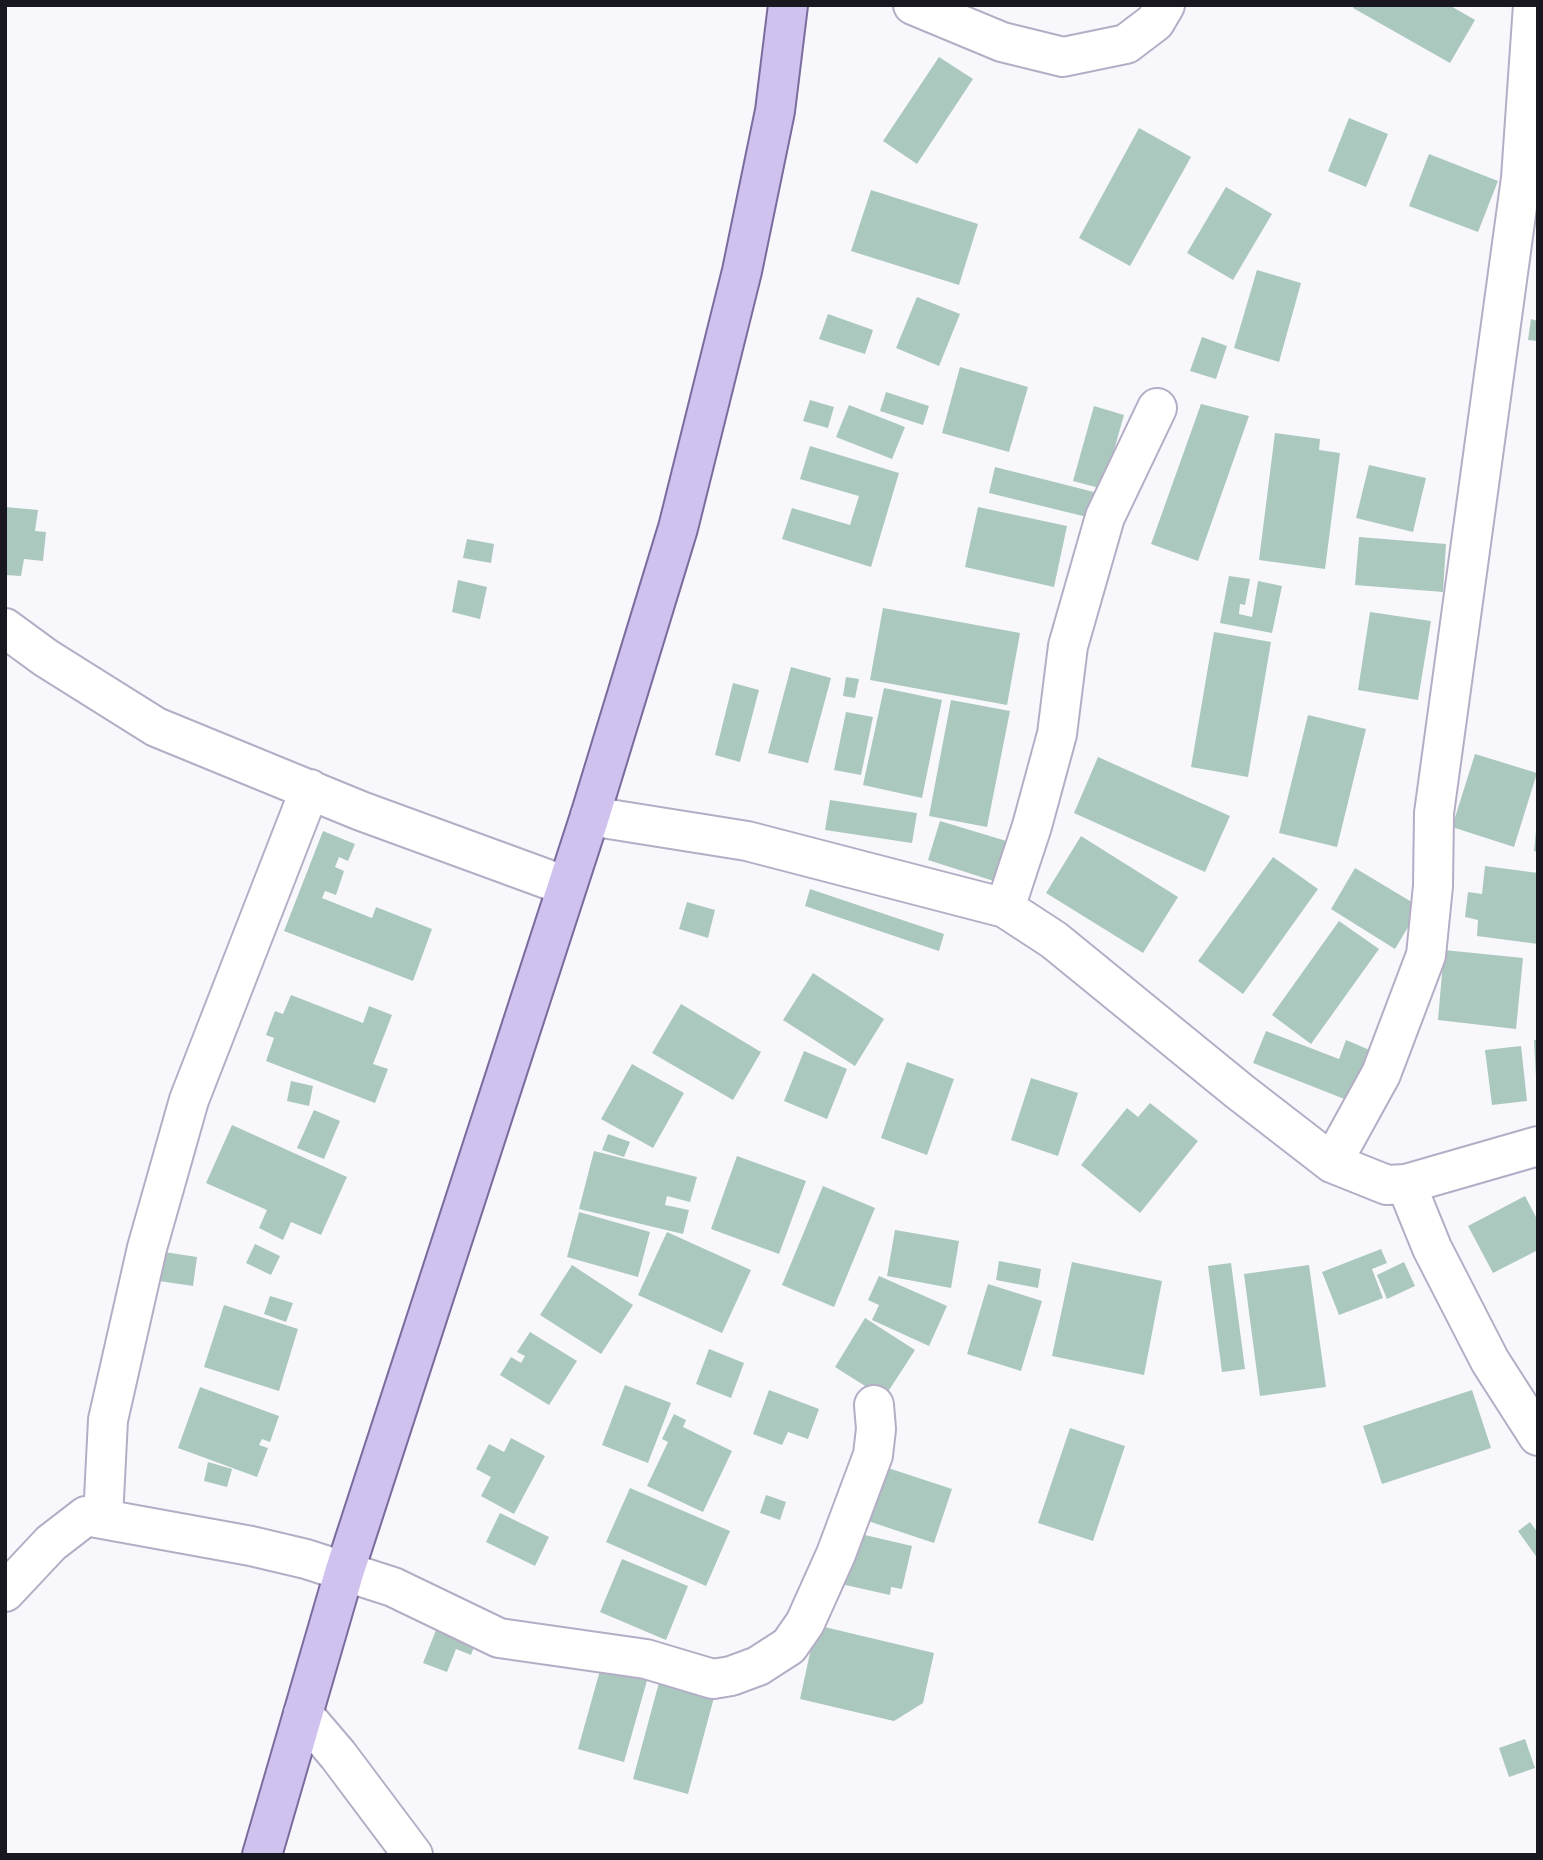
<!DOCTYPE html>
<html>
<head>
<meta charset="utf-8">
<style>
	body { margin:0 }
	#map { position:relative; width:1543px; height:1860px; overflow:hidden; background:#f8f7fc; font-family:Poppins,sans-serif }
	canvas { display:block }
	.frame { position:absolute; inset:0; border:7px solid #19171f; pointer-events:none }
</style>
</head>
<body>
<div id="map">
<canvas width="1543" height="1860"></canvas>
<div class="frame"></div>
</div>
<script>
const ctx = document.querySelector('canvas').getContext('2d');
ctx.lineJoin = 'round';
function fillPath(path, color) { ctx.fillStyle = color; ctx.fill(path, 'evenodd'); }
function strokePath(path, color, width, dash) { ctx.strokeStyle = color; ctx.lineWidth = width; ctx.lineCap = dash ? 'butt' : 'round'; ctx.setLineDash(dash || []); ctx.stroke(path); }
const building = new Path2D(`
	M1354,5H1449L1475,20L1450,63L1353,8Z
	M939,57L973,79L917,164L883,141Z
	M1349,118L1388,134L1366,187L1328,171Z
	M1139,128L1191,157L1130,266L1079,238Z
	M1429,154L1498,181L1478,232L1409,206Z
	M1226,187L1272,214L1233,280L1187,253Z
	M871,190L978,224L959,285L851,251Z
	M1257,270L1301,283L1279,362L1234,348Z
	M917,297L960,314L939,366L896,348Z
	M828,314L873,330L865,354L819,339Z
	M1531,319L1538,321V341L1528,340Z
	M1202,337L1227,346L1216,379L1190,371Z
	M960,367L1028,387L1009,452L942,433Z
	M886,392L929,406L923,425L880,411Z
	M810,400L834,407L828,428L803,421Z
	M1201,404L1249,416L1198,561L1151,544Z
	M849,405L905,427L892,459L836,437Z
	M1094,406L1124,415L1103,489L1073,481Z
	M1275,433L1320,439L1319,450L1340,453L1325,569L1259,560Z
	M810,446L899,473L871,567L782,539L792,508L850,525L859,496L800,479Z
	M1369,465L1426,478L1413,532L1356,518Z
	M995,467L1094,492L1087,517L989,493Z
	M5,507L38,510L35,531L46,532L43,561L24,559L21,576L5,575Z
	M978,507L1067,526L1054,587L965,567Z
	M1359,537L1446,544L1443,592L1355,585Z
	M467,539L494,544L491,563L463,558Z
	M1229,576L1250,579L1245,605L1240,604L1239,614L1252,617L1258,581L1282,586L1272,633L1220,623Z
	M458,580L487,587L480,619L452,612Z
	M883,608L1020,633L1007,705L870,680Z
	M1370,612L1431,621L1418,700L1358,690Z
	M1214,632L1271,642L1248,777L1191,767Z
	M791,667L831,678L808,763L768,753Z
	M846,677L859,679L855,698L843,696Z
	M733,683L759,690L740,762L715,755Z
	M884,688L942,700L922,798L863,785Z
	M951,700L1010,711L987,827L929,816Z
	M846,712L873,717L861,775L834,770Z
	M1308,715L1366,729L1337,847L1279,833Z
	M1475,754L1537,773L1514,847L1452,827Z
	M1098,757L1230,816L1205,872L1074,813Z
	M830,800L917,813L912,843L825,830Z
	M940,821L1013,843L1000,883L928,860Z
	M323,831L355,844L348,861L339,857L335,867L344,871L336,895L325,891L322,898L372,918L376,907L432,929L413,981L284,931Z
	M1536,831H1538V852L1534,851Z
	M1081,836L1178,897L1143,953L1046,893Z
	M1273,857L1318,889L1243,994L1198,961Z
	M1485,866L1538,873V944L1477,936L1478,920L1465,917L1468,892L1482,894Z
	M1355,868L1420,907L1395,949L1331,909Z
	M810,889L944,934L939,951L805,906Z
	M687,902L715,910L708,938L679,929Z
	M1339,921L1379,949L1311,1044L1272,1015Z
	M1444,950L1523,958L1516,1029L1438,1020Z
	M813,973L884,1019L855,1066L783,1020Z
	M291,995L363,1023L369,1006L392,1015L373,1064L388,1069L375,1103L266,1061L274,1038L266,1035L275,1011L283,1014Z
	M681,1004L761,1052L733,1100L652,1053Z
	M1266,1031L1339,1059L1346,1040L1372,1051L1352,1102L1253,1063Z
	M1534,1040H1538V1077H1536Z
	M1521,1046L1527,1101L1492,1105L1485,1050Z
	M804,1051L847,1069L827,1119L784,1101Z
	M907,1062L954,1079L927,1155L881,1138Z
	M632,1064L684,1093L653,1148L601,1119Z
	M1031,1078L1078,1093L1058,1156L1011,1140Z
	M291,1081L313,1086L309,1106L287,1101Z
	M1150,1103L1198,1141L1140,1213L1081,1165L1127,1108L1138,1117Z
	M314,1110L340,1121L324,1159L297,1148Z
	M232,1125L347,1177L321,1235L291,1222L283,1240L259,1228L267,1210L206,1183Z
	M608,1134L630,1142L624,1157L602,1150Z
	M594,1151L697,1177L690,1202L667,1196L665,1205L689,1210L683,1234L579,1209Z
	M737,1156L806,1181L779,1254L711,1229Z
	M823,1186L875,1208L834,1307L782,1285Z
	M1525,1196L1538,1221V1250L1493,1273L1468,1226Z
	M579,1212L650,1232L638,1277L567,1257Z
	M895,1230L959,1241L951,1288L887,1276Z
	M667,1232L751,1270L722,1333L638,1295Z
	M255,1244L280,1256L271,1275L246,1263Z
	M1381,1249L1387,1263L1372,1269L1383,1298L1339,1315L1322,1272Z
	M164,1252L197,1257L193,1286L159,1281Z
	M999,1261L1041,1269L1038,1288L996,1280Z
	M1072,1262L1162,1281L1144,1375L1052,1356Z
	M1404,1262L1415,1286L1387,1299L1377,1275Z
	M1231,1263L1245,1369L1222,1372L1208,1266Z
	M572,1265L633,1305L601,1354L540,1315Z
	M1309,1265L1326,1387L1260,1396L1244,1274Z
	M879,1276L947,1306L929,1346L872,1320L879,1305L868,1300Z
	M988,1284L1042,1301L1021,1371L967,1354Z
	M270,1296L293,1303L286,1322L264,1314Z
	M224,1305L298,1329L279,1391L204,1367Z
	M865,1318L915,1350L884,1398L835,1367Z
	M530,1332L577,1361L549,1405L500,1375L511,1357L521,1363L525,1356L517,1352Z
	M709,1349L744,1363L731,1398L696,1384Z
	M625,1385L671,1403L648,1463L602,1445Z
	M200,1387L279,1416L270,1442L262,1439L259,1445L268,1448L257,1477L178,1448Z
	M769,1390L819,1409L808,1439L788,1432L782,1445L753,1434Z
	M1472,1390L1491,1448L1382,1484L1363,1426Z
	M674,1414L686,1420L683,1427L732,1451L703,1512L647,1486L668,1442L662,1439Z
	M1070,1428L1125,1446L1093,1541L1038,1523Z
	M511,1438L545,1456L514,1514L481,1496L491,1477L476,1469L489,1444L504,1452Z
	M208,1462L232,1469L227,1487L204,1481Z
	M882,1466L952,1489L934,1543L865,1520Z
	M630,1488L730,1531L706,1586L606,1542Z
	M766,1495L786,1502L780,1520L760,1513Z
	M500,1513L549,1537L535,1566L486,1542Z
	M1530,1522L1538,1533V1559L1518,1531Z
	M852,1532L912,1546L902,1589L891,1587L890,1595L841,1584Z
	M622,1559L688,1586L666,1640L600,1612Z
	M440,1620L478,1635L471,1655L456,1649L447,1672L423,1663Z
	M816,1625L934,1653L923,1703L894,1721L800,1699Z
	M604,1656L650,1670L624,1762L578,1749Z
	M661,1675L716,1690L688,1794L633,1779Z
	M1525,1739L1535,1768L1509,1777L1499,1748Z`);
const minor = new Path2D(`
	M913,5L1002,42L1063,57L1126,44L1155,22L1165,5
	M5,628L46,658L156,727L361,811L566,886
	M590,816L747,841L1005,908L1054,940L1239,1091L1332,1163L1387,1185L1406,1184L1538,1146
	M1005,908L1032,826L1057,734L1068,646L1105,517L1157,408
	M1332,1163L1381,1074L1426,955L1433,886L1434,813L1521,178L1533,5
	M1406,1184L1432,1248L1490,1361L1538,1436
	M103,1518L108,1420L147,1248L189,1100L310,789
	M5,1592L51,1543L86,1516L251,1546L306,1559L393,1587L499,1638L646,1659L713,1679L731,1676L758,1666L789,1646L805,1623L836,1554L873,1455L876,1429L874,1405
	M303,1714L338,1755L413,1855`);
const major = new Path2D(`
	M262,1855L344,1573L590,816L678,528L742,271L775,111L788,5`);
fillPath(building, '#abc8be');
strokePath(minor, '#b4adc5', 42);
strokePath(major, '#7b6c9e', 42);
strokePath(minor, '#fff', 38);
strokePath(major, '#d0c2ee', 38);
</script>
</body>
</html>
